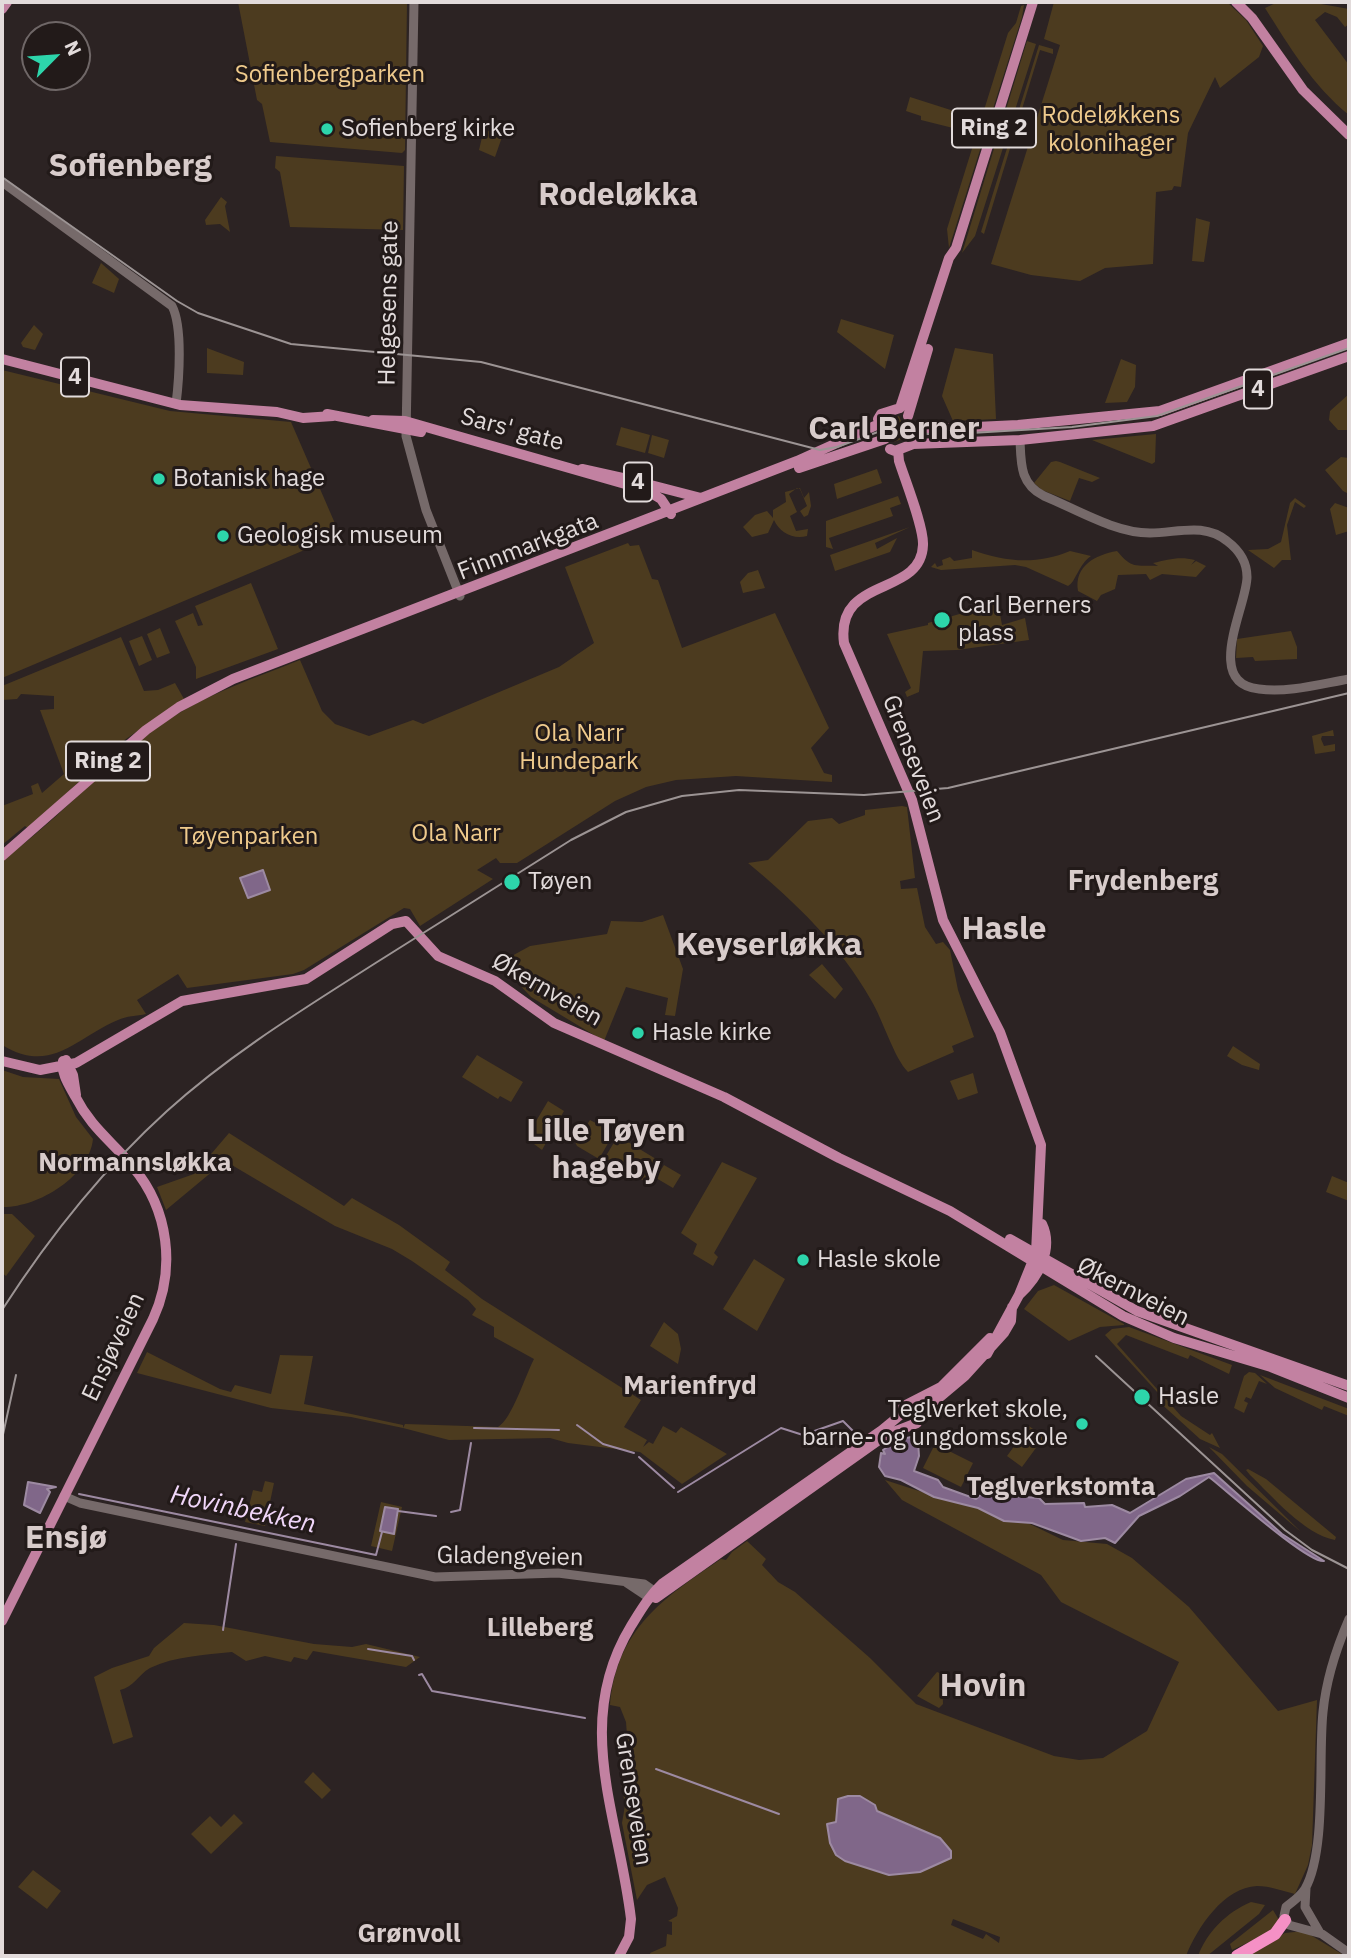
<!DOCTYPE html>
<html>
<head>
<meta charset="utf-8">
<style>
	body { margin:0 }
	#map { position:relative; width:1351px; height:1958px; overflow:hidden; background:#2c2323; font-family:"IBM Plex Sans",sans-serif }
	canvas { display:block }
	.frame { position:absolute; inset:0; border:4px solid #e2dbdb; pointer-events:none }
	.north { position:absolute; left:21px; top:21px; width:70px; height:70px; box-sizing:border-box; background:#221a19; border:2px solid #6f6767; border-radius:50%; rotate:65deg; font-size:19px; font-weight:700; line-height:28px; text-align:center; color:#e2dbdb }
	.north::after { content:''; display:block; margin:auto; width:24px; height:32px; background:#2dd5ab; clip-path:polygon(50% 0,100% 100%,50% 72%,0 100%) }
</style>
</head>
<body>
<div id="map">
<canvas width="1351" height="1958"></canvas>
<div class="frame"></div>
<div class="north">N</div>
</div>
<script>
const ctx = document.querySelector('canvas').getContext('2d');
ctx.lineJoin = 'round';
function fillPath(path, color) { ctx.fillStyle = color; ctx.fill(path, 'evenodd'); }
function strokePath(path, color, width, dash) { ctx.strokeStyle = color; ctx.lineWidth = width; ctx.lineCap = dash ? 'butt' : 'round'; ctx.setLineDash(dash || []); ctx.stroke(path); }
function label(font, color, halo, rows, align = 'center') {
  ctx.font = font + ' "IBM Plex Sans",sans-serif'; ctx.lineWidth = 6; ctx.setLineDash([]); ctx.textBaseline = 'middle'; ctx.strokeStyle = halo; ctx.fillStyle = color; for (const [text, x, y, turn = 0] of rows) {
    ctx.save(); ctx.translate(x, y); ctx.rotate((+turn || 0) * Math.PI / 180); ctx.textAlign = isNaN(turn) ? turn : align; if (halo) ctx.strokeText(text, 0, 0); ctx.fillText(text, 0, 0); ctx.restore();
  }
}
const green = new Path2D(`
	M238,2H407L405,150L402,153L270,142L262,104L257,100Z
	M1054,2H1227L1246,20L1263,46L1259,57L1220,88L1215,77L1188,133L1181,187L1174,186L1172,190L1156,192L1153,264L1105,268L1080,281L1031,275L991,264L1060,45L1044,39Z
	M1278,2H1310L1349,9V24L1345,27L1337,17L1325,12L1315,20L1349,65V115C1313,86 1289,46 1265,8Z
	M1024,5L1022,17L949,248L947,229L1008,33L1016,23L1021,6Z
	M1027,41L1036,44L975,236L962,253Z
	M1039,45L1053,49V54L1040,50L984,234L981,232Z
	M910,97L957,112L953,128L921,120V116L906,111Z
	M484,129L502,137L495,157L479,150Z
	M276,156L404,166L403,230L290,227L280,172L275,168Z
	M221,197L227,202L225,206L230,232L220,224L206,225L205,220Z
	M1196,218L1210,222L1204,262L1192,261Z
	M101,263L119,279L114,293L92,283Z
	M841,319L894,335L885,369L837,332Z
	M34,325L43,334L35,350L23,347L21,343Z
	M207,348L244,362L243,375L207,373Z
	M955,348L993,354L996,419L953,421L942,396Z
	M1121,359L1136,365L1135,387L1127,402L1105,403Z
	M2,370L170,411L291,422L340,535L2,678Z
	M1349,394V430H1338L1329,420L1330,411Z
	M899,416L907,437L894,442L886,421Z
	M621,427L650,435L645,453L616,445Z
	M1156,434L1155,462L1152,464L1092,440Z
	M652,435L669,440L664,458L648,453Z
	M1341,457L1349,458V494L1343,491L1325,470Z
	M1056,461L1060,462L1100,478L1092,482L1079,478L1070,501L1042,490L1034,483L1051,462Z
	M877,469L882,483L837,499L834,484Z
	M797,488L789,494L797,512L790,516L796,531L808,529L807,536C793,540 779,532 774,520L768,533L752,537L743,527L755,515L767,511L773,518V510L786,502L785,492L800,488L804,498L809,492L811,506L808,515L804,517L800,511L807,506L800,489Z
	M898,496L901,504L890,508L893,516L829,538L833,549L826,547V521Z
	M1295,498L1306,506L1304,508L1295,502L1287,525L1291,560H1282L1274,568L1248,550L1268,549L1281,542L1290,503Z
	M1335,503L1349,508V531L1336,535L1330,509Z
	M910,527L875,543L877,549L897,538L890,552L835,571L830,555Z
	M628,543L630,546L639,545L652,579L658,580L682,648L775,613L829,728L811,748L824,773L832,775V782L736,776L676,780L646,787L615,801L517,863H500L496,858L477,870L493,879L420,926L410,909L404,908L304,970L293,974L187,988L178,974L137,1000L146,1014C137,1016 126,1016 118,1020C75,1038 52,1075 2,1045V860C62,818 106,762 168,720C209,693 255,678 300,660L322,711L335,724L369,736L413,720L423,724L559,667L594,643L565,567Z
	M972,550C1005,562 1037,565 1070,551L1091,556C1078,565 1076,582 1068,586L1026,567L1015,565L941,570L931,567L935,563L937,567L943,565L942,560L950,557L954,561L972,558Z
	M1117,551C1132,569 1135,565 1158,566L1153,563C1168,560 1178,556 1195,560L1191,565L1196,561L1206,566L1196,577L1162,574L1150,580L1146,574L1118,575L1115,589L1101,595L1097,601L1078,591C1074,566 1095,555 1117,551Z
	M758,570L765,588L743,593L740,582L748,573Z
	M251,583L278,649L196,679V667L175,621L193,613L198,626L203,625L195,606Z
	M998,603L1002,625L1025,618L1029,640L957,650L923,651L919,692L907,697L905,692L911,688L887,634L928,625V623Z
	M160,628L170,653L157,658L147,634Z
	M1291,631L1297,647V659L1255,661L1253,657L1236,658L1237,639Z
	M142,636L152,660L139,666L129,641Z
	M121,637L144,691L158,690L175,683L184,699L126,739L28,828L25,826L2,845V806L33,794L31,786L38,783L42,793L64,774L40,710L54,709V696L21,694L17,699L2,700V686Z
	M1333,730L1334,736H1322L1321,739L1324,746L1335,744V751L1315,754L1312,736Z
	M902,806L907,807L915,878L900,881L901,889L917,888L925,927L936,944L943,942L950,950L958,990L974,1037L952,1046L954,1052L908,1072C894,1058 883,1020 871,1000C840,945 796,903 748,863L768,860L808,821L832,818L839,824L865,815V810Z
	M663,915L683,969L675,1016L665,1015L668,998L626,987L604,1041L531,997L499,963L530,946L607,934L611,921L642,922Z
	M822,964L843,989L835,999L809,975Z
	M1233,1046L1260,1064L1259,1070L1242,1065L1227,1056Z
	M477,1055L523,1082L511,1102L500,1096L498,1099L462,1077Z
	M2,1070L23,1077L59,1079L76,1117L93,1139C89,1177 37,1208 2,1207Z
	M973,1073L978,1093L958,1100L950,1081Z
	M548,1101L564,1111L542,1150L526,1138Z
	M590,1120L614,1133L599,1159L577,1146L574,1140L583,1124L586,1126Z
	M229,1133L344,1206L352,1198L399,1225L450,1262L445,1270L482,1299L641,1400L624,1427L647,1440L643,1447L649,1442L653,1444L663,1426L676,1433L681,1427L727,1454L682,1484L640,1452L568,1443L550,1438L449,1440L403,1428L405,1424L498,1427C512,1419 525,1376 534,1359L494,1337V1327L472,1315L476,1309L468,1300L412,1261L392,1249L335,1226L225,1161L166,1210L157,1187L194,1174Z
	M618,1136L661,1162L648,1183L604,1159Z
	M722,1162L757,1178L714,1253L718,1257L713,1266L693,1254L697,1244L681,1233Z
	M664,1165L681,1175L673,1188L656,1178Z
	M1332,1176L1349,1183V1201L1326,1192Z
	M2,1214H12L35,1236L6,1276L2,1273Z
	M754,1259L785,1279L757,1331L723,1309Z
	M1054,1285L1124,1324V1325L1100,1327L1069,1341L1024,1309L1038,1291Z
	M664,1322L678,1334L681,1349L678,1364L650,1346Z
	M1129,1327L1232,1365L1229,1374L1190,1355L1188,1359L1126,1335L1117,1344L1181,1416L1210,1435L1212,1433L1220,1448L1200,1439L1157,1400L1158,1393L1105,1335L1112,1329Z
	M147,1352L220,1389L231,1392L235,1385L271,1394L280,1355L313,1356L304,1404L403,1425V1428L351,1417L271,1408L137,1373Z
	M1249,1372L1255,1373L1267,1384L1259,1381L1251,1399L1246,1397L1244,1401L1248,1403L1244,1413L1234,1408L1244,1376Z
	M1260,1375L1349,1409V1416L1324,1406L1322,1410L1275,1388Z
	M1029,1426L1044,1437L1022,1467L1007,1456Z
	M935,1444L973,1463L961,1487L923,1468Z
	M1209,1447L1222,1454L1301,1532L1247,1486Z
	M1248,1469L1266,1479L1336,1537L1335,1540C1304,1534 1273,1497 1250,1475L1246,1470Z
	M885,1480L950,1501L1005,1512L1063,1540L1107,1544L1132,1558L1189,1607L1278,1711L1317,1700L1312,1845L1308,1865L1295,1894C1283,1891 1270,1886 1257,1886C1224,1887 1197,1928 1186,1956H651L650,1953L666,1946L667,1934L672,1935V1922L668,1921L677,1916L678,1908L665,1877L647,1885L637,1900L622,1823L625,1805L621,1782L623,1777L637,1775L628,1749L626,1722L620,1707L610,1705C617,1629 662,1599 721,1559L726,1560L732,1552L747,1541L766,1559L762,1565L778,1582L795,1592L870,1658L916,1704L1054,1756L1079,1760L1103,1758L1147,1731L1179,1662L1061,1602L1041,1575L902,1500ZM953,1919L1000,1937L999,1943L986,1934L983,1939L951,1925Z
	M265,1481L274,1483L265,1526L245,1522L253,1490L262,1492Z
	M381,1502L402,1507L392,1551L371,1546Z
	M184,1623L214,1625L314,1644L352,1647L366,1644L420,1657L406,1667L313,1651L307,1660L294,1657L291,1662L265,1656L246,1661L232,1652C205,1655 175,1656 150,1668C138,1675 134,1687 120,1690L133,1737L113,1744L94,1677L112,1668L149,1656L154,1648Z
	M937,1672L942,1674L943,1704L939,1708L917,1696Z
	M313,1772L331,1790L322,1799L304,1782Z
	M234,1814L243,1823L211,1854L191,1834L210,1816L221,1827Z
	M33,1870L61,1891L47,1909L18,1887Z
	M1251,1902L1265,1905L1259,1914L1207,1956H1198C1207,1932 1227,1912 1251,1902Z
	M1273,1910L1279,1920L1275,1930L1232,1950L1230,1944Z
	M1304,1931L1345,1956H1242L1285,1933Z`);
const water = new Path2D(`
	M263,870L270,890L248,898L240,878Z
	M911,1437L918,1441L919,1456L914,1471L938,1480L943,1487L976,1499L982,1494L1039,1498L1045,1504L1084,1503L1085,1507L1112,1505L1130,1513L1186,1479L1214,1473L1282,1534L1324,1561C1309,1564 1227,1491 1209,1477L1180,1496L1139,1516L1115,1543L1105,1538L1081,1541L1032,1523L1004,1521L978,1508L934,1497L901,1480L885,1476L879,1467L881,1453L885,1454L883,1450L898,1440Z
	M28,1482L56,1487L47,1489L50,1492L40,1513L24,1505Z
	M385,1507L398,1509L394,1534L380,1531Z
	M848,1796H860L875,1805L877,1811L940,1838L951,1851V1858L920,1872L889,1875L845,1861L836,1855L830,1843L827,1824L836,1822L838,1799Z`);
const stream = new Path2D(`
	M577,1425L603,1444L634,1453
	M474,1428L559,1430
	M639,1457L674,1488
	M678,1492L781,1428L803,1435L843,1421L857,1435
	M79,1494L376,1555L382,1532
	M398,1511L436,1516
	M451,1512L460,1510L471,1443
	M223,1630L236,1544
	M368,1649L412,1656L414,1660
	M419,1675L422,1674L432,1691L585,1718
	M656,1769L779,1814`);
const minor = new Path2D(`
	M414,2L406,436L426,510L460,596
	M2,182L172,306C183,327 179,380 176,404
	M1020,440C1021,464 1020,484 1044,496C1076,509 1115,533 1150,533C1177,533 1204,522 1227,541C1239,550 1247,562 1247,577C1247,606 1203,683 1259,689C1288,693 1320,684 1349,679
	M64,1496L80,1503L435,1577L558,1573L644,1584L654,1591L656,1598L648,1597L627,1583
	M1349,1619C1336,1649 1326,1680 1323,1712C1318,1759 1327,1850 1305,1889C1299,1898 1293,1901 1286,1907L1284,1916L1289,1925L1322,1934L1349,1953
	M1306,1888L1305,1907L1320,1933`);
const major = new Path2D(`
	M1236,2L1252,18L1303,90L1349,135
	M2,9L7,2
	M2,359L180,405L277,412L303,418L333,416
	M900,408L949,258L956,248L1033,2
	M327,414L421,432
	M908,416L928,349
	M373,420L405,421L646,490L661,499L671,514
	M881,428L878,419L881,414L900,408
	M913,430L1018,425L1160,411L1349,343
	M890,449L895,451L913,444L1020,440L1153,426L1349,356
	M898,450L899,461C905,480 924,527 923,545C921,598 835,575 844,643L912,800L943,920L1000,1032L1041,1145L1036,1253L1019,1295L987,1354
	M799,468L885,439
	M582,469L627,479
	M643,483L701,498
	M2,856L146,730L179,707L233,679L797,461L879,424
	M66,1060L73,1075L76,1095
	M2,1061L40,1070L76,1063L182,1001L306,979L392,924L406,921L438,956L495,981L554,1023L724,1097L839,1158L950,1211L1123,1316L1174,1338L1271,1367L1349,1398
	M1010,1239L1137,1311L1349,1386
	M1019,1295C1038,1278 1054,1249 1042,1224
	M656,1598L886,1435L917,1423L921,1413L965,1376L1004,1333L1011,1321L1012,1307
	M2,1621L153,1319C176,1269 169,1210 133,1167C111,1140 92,1129 75,1096C69,1085 61,1074 63,1061
	M619,1956L629,1937L631,1919C619,1816 572,1723 631,1626C641,1610 649,1596 663,1583L882,1430L899,1416L902,1407L941,1387L990,1338`);
const highway = new Path2D(`
	M1237,1956L1275,1934L1285,1920`);
const tram = new Path2D(`
	M2,177L177,301L198,313L291,344L481,362L820,450L837,447L886,429L937,435L1072,427L1157,416L1349,348`);
const rail = new Path2D(`
	M2,1310C49,1237 103,1169 167,1111C230,1054 302,1010 374,964C440,923 505,881 571,840L626,812L682,796L739,790L864,795L948,788L1349,693
	M1096,1356L1285,1530L1312,1550L1349,1569
	M2,1439L16,1375`);
const markers = [
	[327,129,7,"#2dd5ab"],
	[159,479,7,"#2dd5ab"],
	[223,536,7,"#2dd5ab"],
	[942,620,9,"#2dd5ab"],
	[512,882,9,"#2dd5ab"],
	[638,1033,7,"#2dd5ab"],
	[803,1260,7,"#2dd5ab"],
	[1142,1397,9,"#2dd5ab"],
	[1082,1424,7,"#2dd5ab"]
];
const shields = [
	[994,128,84],
	[75,377,28],
	[1258,389,28],
	[638,482,28],
	[108,761,84]
];
const shieldNames = [
	["Ring 2",994,128],
	["4",75,377],
	["4",1258,389],
	["4",638,482],
	["Ring 2",108,761]
];
const parkNames = [
	["Sofienbergparken",330,75],
	["Rodeløkkens",1111,116],
	["kolonihager",1111,144],
	["Ola Narr",579,734],
	["Hundepark",579,762],
	["Ola Narr",456,834],
	["Tøyenparken",249,837]
];
const poiNames = [
	["Sofienberg kirke",341,129],
	["Botanisk hage",173,479],
	["Geologisk museum",237,536],
	["Carl Berners",958,606],
	["plass",958,634],
	["Tøyen",528,882],
	["Hasle kirke",652,1033],
	["Hasle skole",817,1260],
	["Hasle",1158,1397],
	["Teglverket skole,",1068,1410,"right"],
	["barne- og ungdomsskole",1068,1438,"right"]
];
const streetNames = [
	["Helgesens gate",389,303,-89],
	["Sars' gate",512,430,15],
	["Finnmarkgata",528,547,-21],
	["Grenseveien",913,759,69],
	["Økernveien",547,990,30],
	["Økernveien",1133,1292,27],
	["Ensjøveien",114,1347,-65],
	["Gladengveien",510,1557,1],
	["Grenseveien",633,1799,81]
];
const neighbourhoodNames = [
	["Normannsløkka",135,1163],
	["Marienfryd",690,1386],
	["Teglverkstomta",1061,1487],
	["Lilleberg",540,1628],
	["Grønvoll",409,1934]
];
const waterNames = [
	["Hovinbekken",243,1510,12]
];
const quarterNames = [
	["Frydenberg",1143,882]
];
const districtNames = [
	["Sofienberg",130,167],
	["Rodeløkka",618,196],
	["Carl Berner",894,430],
	["Hasle",1004,930],
	["Keyserløkka",769,946],
	["Lille Tøyen",606,1132],
	["hageby",606,1169],
	["Ensjø",66,1539],
	["Hovin",983,1687]
];
fillPath(green, '#4c3b1f');
fillPath(water, '#806789');
strokePath(water, '#9d8aa2', 2);
strokePath(stream, '#9d8aa2', 2);
strokePath(minor, '#766a6a', 9);
strokePath(major, '#c281a1', 10);
strokePath(highway, '#f590c5', 12);
strokePath(tram, '#9c9494', 2);
strokePath(rail, '#9c9494', 2);
for (const [x, y, r, color] of markers) { const dot = new Path2D(); dot.arc(x, y, r, 0, 2 * Math.PI); ctx.fillStyle = color; ctx.fill(dot); strokePath(dot, '#221a19', 2.5); }
for (const [x, y, w] of shields) { const box = new Path2D(); box.roundRect(x - w / 2, y - 19.5, w, 39, 5); ctx.fillStyle = '#221a19'; ctx.fill(box); strokePath(box, '#e2dbdb', 2); }
label('bold 23px', '#e2dbdb', null, shieldNames);
label('24px', '#efca8c', '#221a19', parkNames);
label('24px', '#e2dbdb', '#221a19', poiNames, 'left');
label('24px', '#e2dbdb', '#221a19', streetNames);
label('bold 26px', '#d8cccb', '#221a19', neighbourhoodNames);
label('italic 26px', '#f0d6f9', '#221a19', waterNames);
label('bold 28px', '#d8cccb', '#221a19', quarterNames);
label('bold 32px', '#d8cccb', '#221a19', districtNames);
</script>
</body>
</html>
